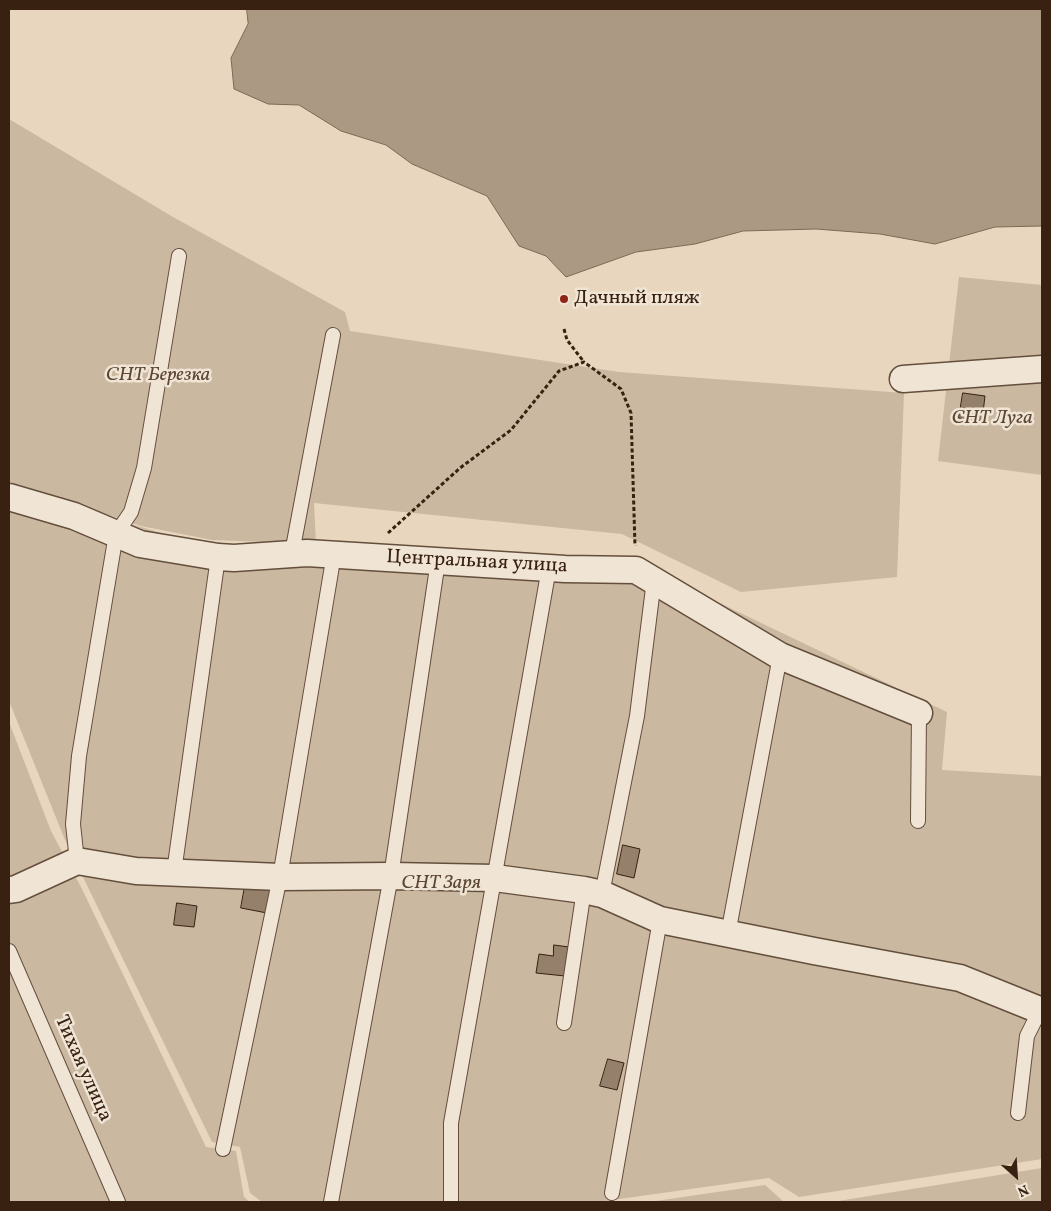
<!DOCTYPE html>
<html>
<head>
<meta charset="utf-8">
<style>
	body { margin:0 }
	#map { position:relative; width:1051px; height:1211px; overflow:hidden; background:#e8d7be; font-family:Vollkorn,serif }
	canvas { display:block }
	.frame { position:absolute; inset:0; border:10px solid #382111; pointer-events:none }
	.north { position:absolute; left:991px; top:1151px; width:50px; height:50px; -webkit-text-stroke:4px #f0e5d5; paint-order:stroke; rotate:154deg; font-size:14px; font-weight:700; line-height:20px; text-align:center; color:#382111 }
	.north::after { content:''; display:block; margin:auto; width:18px; height:22px; background:#382111; clip-path:polygon(50% 0,100% 100%,50% 72%,0 100%) }
</style>
</head>
<body>
<div id="map">
<canvas width="1051" height="1211"></canvas>
<div class="frame"></div>
<div class="north">N</div>
</div>
<script>
const ctx = document.querySelector('canvas').getContext('2d');
ctx.lineJoin = 'round';
function fillPath(path, color) { ctx.fillStyle = color; ctx.fill(path, 'evenodd'); }
function strokePath(path, color, width, dash) { ctx.strokeStyle = color; ctx.lineWidth = width; ctx.lineCap = dash ? 'butt' : 'round'; ctx.setLineDash(dash || []); ctx.stroke(path); }
function label(font, color, halo, rows, align = 'center') {
  ctx.font = font + ' Vollkorn,serif'; ctx.lineWidth = 5; ctx.setLineDash([]); ctx.textBaseline = 'middle'; ctx.strokeStyle = halo; ctx.fillStyle = color; for (const [text, x, y, turn = 0] of rows) {
    ctx.save(); ctx.translate(x, y); ctx.rotate((+turn || 0) * Math.PI / 180); ctx.textAlign = isNaN(turn) ? turn : align; if (halo) ctx.strokeText(text, 0, 0); ctx.fillText(text, 0, 0); ctx.restore();
  }
}
const green = new Path2D(`
	M9,119L173,217L345,312L350,331L619,372L904,393L897,577L741,592L622,534L314,503L316,544L212,540L141,526L9,482Z
	M959,277L1042,285V475L938,461Z
	M9,488L212,548L684,586L947,712L942,770L1042,776V1159L799,1197L769,1178L598,1202H262L250,1193L240,1147L212,1142L65,840L9,701Z
	M9,722L51,831L81,887L206,1147L236,1151L244,1197L250,1202H9Z
	M1042,1168V1202H832Z
	M765,1185L784,1202H649Z`);
const water = new Path2D(`
	M247,9H1042V226L995,227L935,244L880,234L816,229L743,231L695,244L636,252L566,277L546,256L519,246L487,196L412,164L386,145L341,131L299,105L268,104L234,89L231,58L248,24Z`);
const building = new Path2D(`
	M963,393L985,396L982,421L959,418Z
	M623,845L640,849L634,878L617,874Z
	M245,886L271,891L267,913L241,908Z
	M177,903L197,906L194,927L174,925Z
	M554,945L569,947L565,976L536,973L539,954L553,956Z
	M608,1059L624,1063L617,1090L600,1086Z`);
const path = new Path2D(`
	M564,329L567,340L584,362
	M388,533L460,468L511,430L559,371L584,362L621,389L631,413L635,546`);
const lane = new Path2D(`
	M292,553L333,335
	M918,821L919,713
	M77,861L73,824L79,756L116,534L131,512L144,468L179,256
	M174,872L218,557
	M602,894L637,716L654,580
	M728,934L780,656
	M9,951L118,1202
	M564,1023L584,890
	M1018,1113L1027,1036L1040,1010
	M223,1149L280,877L334,554
	M612,1193L660,920
	M331,1202L391,876L438,561
	M451,1202V1123L549,568`);
const street = new Path2D(`
	M903,379L1042,369
	M9,497L74,516L140,544L218,557L234,558L307,553L565,569L636,570L780,656L919,713
	M9,890L16,889L77,861L136,871L280,877L391,876L495,878L584,890L602,894L660,920L814,951L960,978L1042,1011`);
const markers = [
	[564,299,5,"#8f2418"]
];
const poiNames = [
	["Дачный пляж",574,299]
];
const parkNames = [
	["СНТ Березка",158,376],
	["СНТ Луга",992,419],
	["СНТ Заря",441,884]
];
const streetNames = [
	["Центральная улица",477,563,3],
	["Тихая улица",82,1069,66]
];
fillPath(green, '#cab8a1');
fillPath(water, '#ac9983');
strokePath(water, '#7e6955', 1);
fillPath(building, '#94806b');
strokePath(building, '#382111', 1);
strokePath(lane, '#644e3c', 16);
strokePath(street, '#644e3c', 29);
strokePath(path, '#382111', 3, [4, 2.5]);
strokePath(lane, '#f0e5d5', 14);
strokePath(street, '#f0e5d5', 26);
for (const [x, y, r, color] of markers) { const dot = new Path2D(); dot.arc(x, y, r, 0, 2 * Math.PI); ctx.fillStyle = color; ctx.fill(dot); strokePath(dot, '#f0e5d5', 2); }
label('20px', '#382111', '#f0e5d5', poiNames, 'left');
label('italic 20px', '#5c4735', '#f0e5d5', parkNames);
label('20px', '#382111', '#f0e5d5', streetNames);
</script>
</body>
</html>
